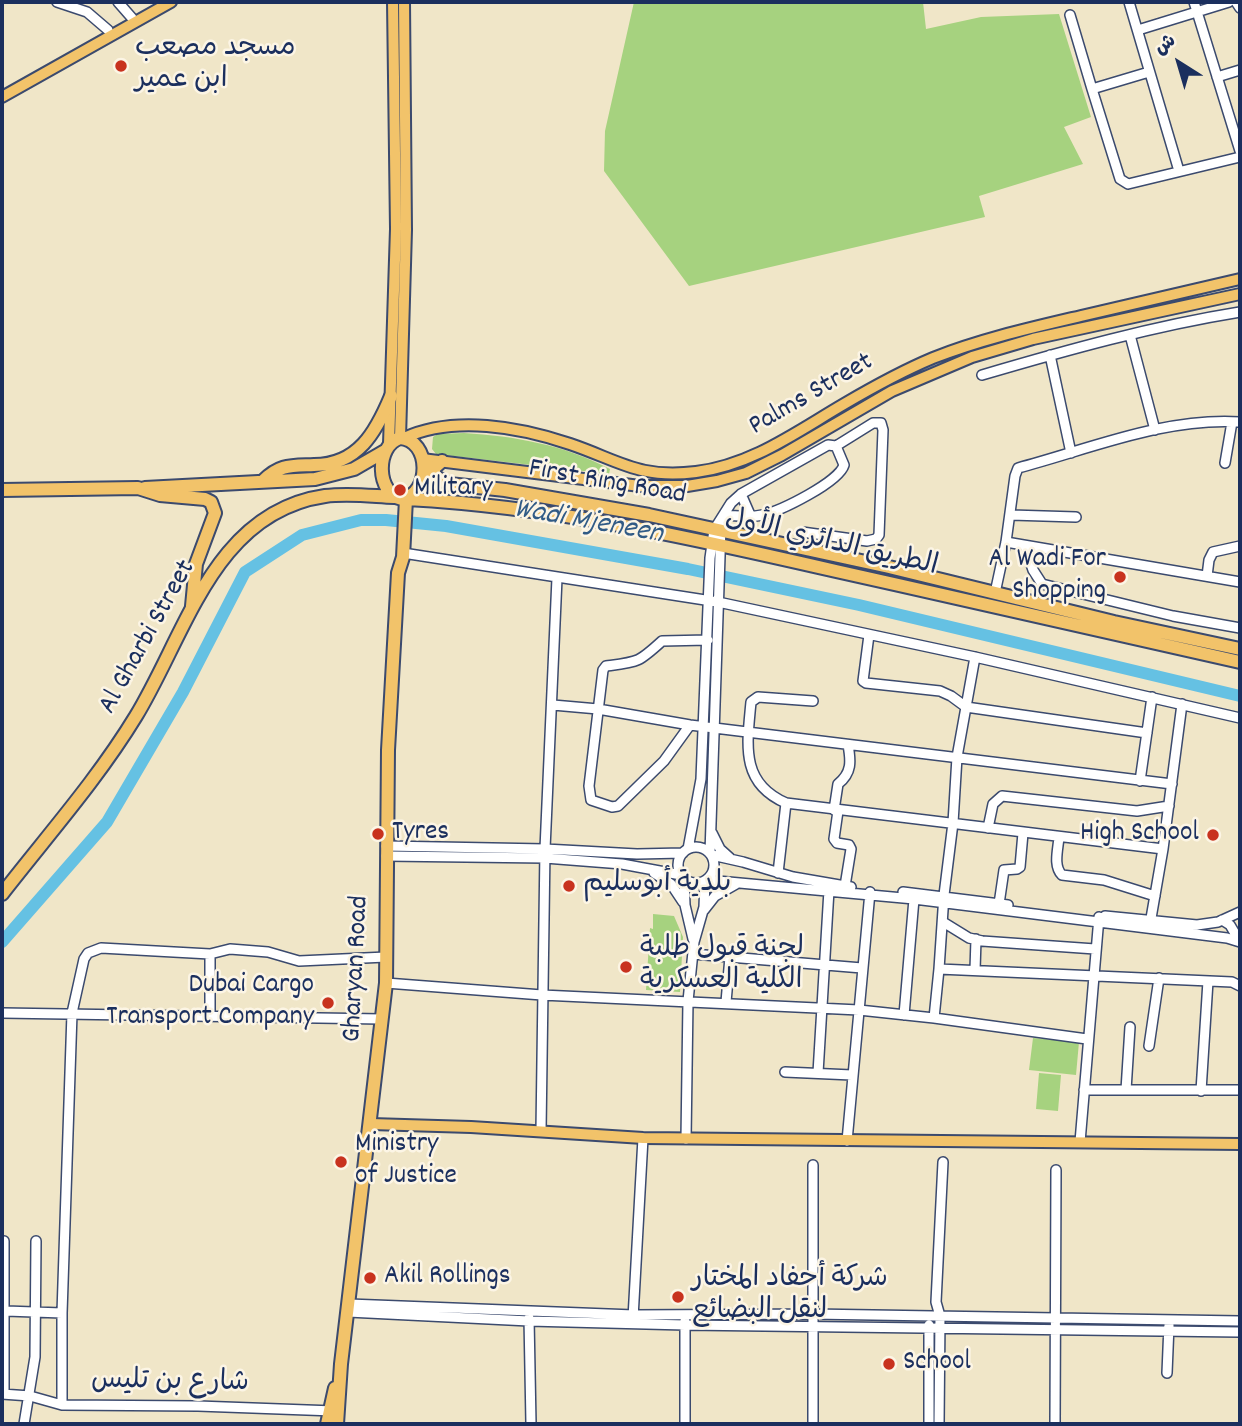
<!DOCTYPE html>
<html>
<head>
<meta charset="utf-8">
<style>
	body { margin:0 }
	#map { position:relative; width:1242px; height:1426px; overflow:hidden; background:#f0e6c8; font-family:Dekko,"Playpen Sans Arabic",sans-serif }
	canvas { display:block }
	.frame { position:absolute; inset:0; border:4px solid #1b2f5e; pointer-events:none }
	.north { position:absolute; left:1144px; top:28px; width:70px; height:70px; -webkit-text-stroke:5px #fcf5e5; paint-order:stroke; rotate:323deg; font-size:19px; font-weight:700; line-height:28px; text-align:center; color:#1b2f5e }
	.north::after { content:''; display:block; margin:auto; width:24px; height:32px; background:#1b2f5e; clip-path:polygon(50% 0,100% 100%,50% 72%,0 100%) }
</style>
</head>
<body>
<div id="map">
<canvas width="1242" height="1426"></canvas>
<div class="frame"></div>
<div class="north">ش</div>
</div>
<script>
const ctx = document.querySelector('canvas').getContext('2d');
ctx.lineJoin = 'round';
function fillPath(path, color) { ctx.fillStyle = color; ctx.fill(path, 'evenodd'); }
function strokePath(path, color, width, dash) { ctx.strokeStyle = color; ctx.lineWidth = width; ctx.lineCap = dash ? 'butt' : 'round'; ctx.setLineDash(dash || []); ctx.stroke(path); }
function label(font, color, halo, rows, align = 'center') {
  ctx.font = font + ' Dekko,"Playpen Sans Arabic",sans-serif'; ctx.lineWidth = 5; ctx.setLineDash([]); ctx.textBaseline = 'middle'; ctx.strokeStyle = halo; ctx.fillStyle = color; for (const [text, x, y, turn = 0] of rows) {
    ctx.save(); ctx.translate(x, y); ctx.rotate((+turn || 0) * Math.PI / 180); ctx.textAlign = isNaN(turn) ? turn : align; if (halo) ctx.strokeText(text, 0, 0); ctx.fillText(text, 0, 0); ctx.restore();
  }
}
const green = new Path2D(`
	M634,2H923L926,29L981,17L1059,14L1091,117L1064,127L1083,164L979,196L985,217L689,286L604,171L605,131Z
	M464,433C515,436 564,445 610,469L609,474L436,454L432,449L433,437L438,434Z
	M653,914L674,916L683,937L680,992L646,990L650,928L653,929Z
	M1033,1038L1079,1042L1076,1075L1029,1070Z
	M1039,1073L1061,1075L1058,1111L1036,1109Z`);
const river = new Path2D(`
	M2,942L107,822L183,692L245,572L302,535L361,520H386L446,526L688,569L859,605L1240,696`);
const minor = new Path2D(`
	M57,2L87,12L108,30
	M118,2L132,18
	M1129,2L1179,171
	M1194,2L1240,151
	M1236,2L1240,8
	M1070,15L1092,89
	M1138,30L1229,2
	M1149,72L1092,89L1120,179L1128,184L1240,157
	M1217,77L1240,70
	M1130,335L1155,430
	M1050,355L1071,453
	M982,375C1067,350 1153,326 1240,312
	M1225,463L1232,422
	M741,494L751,517
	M724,515C737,516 749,518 762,515C781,511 839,482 844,465L836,446
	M1011,515L1076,517
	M1006,542L1240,582
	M1025,546L1033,570L1042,584L1173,616L1240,628
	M403,553L718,602L975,657L1240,718
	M1207,576L1209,560L1213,552L1240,546
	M995,593L1006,542L1015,476L1018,468C1090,449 1165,417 1240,422
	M869,635L863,681L866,683L940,691L951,696L966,707L1147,733
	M975,657L957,757L953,823L944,895L939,969L1232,982L1240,986
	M813,701L758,697L751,702C747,745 740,783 786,803L1163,849
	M553,705L598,709L690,725L1172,784
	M690,725L664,761L618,806L612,807L591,800L589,786L603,670L606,666C638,662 638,663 662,641L708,640
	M1140,781L1152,697
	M834,810L838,784C852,773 851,761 848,745
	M838,811L834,839L837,843L849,845L851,849L845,886
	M988,828L993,804L1002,796L1137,811L1169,806
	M712,833L720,849L730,858
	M1059,837C1058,850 1053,866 1062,875L1104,880L1155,896
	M386,846L545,849L637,854L683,853
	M678 865a18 18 0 1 1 36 0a18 18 0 1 1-36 0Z
	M688,849L701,779L710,558L714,530L731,503L741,494L828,445L836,446L873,423H881L883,430L879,535L876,539L867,541L802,532
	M710,853L721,526
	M712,855L743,862L793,877L851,887
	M386,856L545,858L622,864L681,875
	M654,873L671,884L683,902
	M778,873L786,803
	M684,878L685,905L693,939
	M707,880L914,899L1227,938L1240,942
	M903,892L1008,905
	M999,904L1004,870L1017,869L1020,867L1023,833
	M704,910L715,896L736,884
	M1105,916L1197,925L1218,922L1240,912
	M1222,920L1230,925L1240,942
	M943,922L969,938L982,941L1095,949
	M1150,924L1163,849L1182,704
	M693,954L862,968
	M975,970L976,939
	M386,983L542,995L859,1010L934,1018L1087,1039
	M726,1002L730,957
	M2,1013L382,1019
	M904,1015L914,899
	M210,1016V954
	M934,1018L939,969
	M1149,1046L1159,978
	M785,1072L852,1075
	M818,1073L829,890
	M1084,1090H1240
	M1126,1090L1130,1027
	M1201,1091L1208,981
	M541,1131L545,849L557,578
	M686,1139L688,1001L694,942L704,907L705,881
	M847,1141L870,892
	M1080,1142L1099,917
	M349,1304L634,1315L812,1314L1240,1321
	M6,1311L62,1313
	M348,1312L529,1321L685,1325L1240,1332
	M529,1318L531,1424
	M633,1318L643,1138
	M1167,1373L1169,1325
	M2,1394L30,1396L62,1405L198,1406L334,1411
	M4,1394V1241
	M62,1405V1313L72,1013L84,959L88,953L101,948L210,954L230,949L268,952L299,961L386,957
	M24,1424L35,1357L36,1241
	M685,1424V1321
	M813,1424V1165
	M929,1424V1325
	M939,1424L940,1316L936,1302L943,1162
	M1055,1424L1056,1170`);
const major = new Path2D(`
	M2,97L171,2
	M400,438L406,230L404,2
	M404,438C454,415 520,427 570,444C620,461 639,479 696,472C752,465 796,432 844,404C873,387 902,371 933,358C981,339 1030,328 1081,316C1134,304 1187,291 1240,279
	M389,444L396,229L393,2
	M422,459L640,486H687L717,481L746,473L782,455L892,391L972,357L1033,339L1240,294
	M371,1124L471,1127L643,1138L1240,1144`);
const highway = new Path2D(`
	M400,438C431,440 431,494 402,499C376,494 375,446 400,438Z
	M423,462L434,476L449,484L505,490L649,515L889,567L1114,622L1240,649
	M434,476V468L442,461
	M263,481C280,464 291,466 314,465C358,465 376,432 391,396
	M145,488L315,479L354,469L385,451
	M2,490L138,488L160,495L205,499L211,502L215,513L196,564L192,606
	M407,499C555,507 692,538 836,571C971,601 1106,632 1240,662
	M2,894C47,836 97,780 136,716C186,634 214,512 325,496C348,493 371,496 394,497
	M327,1424L335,1388
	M337,1424L341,1364L386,983L388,750L398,573L403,557L406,499`);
const markers = [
	[121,66,7,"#c8321e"],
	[400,490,7,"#c8321e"],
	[1120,577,7,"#c8321e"],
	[378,834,7,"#c8321e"],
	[1213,835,7,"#c8321e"],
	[569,886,7,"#c8321e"],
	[626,967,7,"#c8321e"],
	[328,1003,7,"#c8321e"],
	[341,1162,7,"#c8321e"],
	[370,1278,7,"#c8321e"],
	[678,1297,7,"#c8321e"],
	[889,1364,7,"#c8321e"]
];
const poiNames = [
	["مسجد مصعب",135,50],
	["ابن عمير",135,82],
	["Military",414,490],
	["Al Wadi For",1106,561,"right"],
	["Shopping",1106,593,"right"],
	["Tyres",392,834],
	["High School",1199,835,"right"],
	["بلدية أبوسليم",583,886],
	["لجنة قبول طلبة",640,951],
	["الكلية العسكرية",640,983],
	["Dubai Cargo",314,987,"right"],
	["Transport Company",314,1019,"right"],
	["Ministry",355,1146],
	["of Justice",355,1178],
	["Akil Rollings",384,1278],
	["شركة أحفاد المختار",692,1281],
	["لنقل البضائع",692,1313],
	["School",903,1364]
];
const streetNames = [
	["Palms Street",812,396,-30],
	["First Ring Road",607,484,10],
	["الطريق الدائري الأول",831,545,13],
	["Al Gharbi Street",149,638,-61],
	["Gharyan Road",358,969,-87],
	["شارع بن تليس",170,1384,1]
];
const waterNames = [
	["Wadi Mjeneen",588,524,10]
];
fillPath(green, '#a6d27f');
strokePath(river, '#65c1e3', 12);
strokePath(minor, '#3b4a6e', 12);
strokePath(major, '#3b4a6e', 14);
strokePath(highway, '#3b4a6e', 16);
strokePath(minor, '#fff', 9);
strokePath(major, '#f2c36a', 10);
strokePath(highway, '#f2c36a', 12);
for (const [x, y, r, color] of markers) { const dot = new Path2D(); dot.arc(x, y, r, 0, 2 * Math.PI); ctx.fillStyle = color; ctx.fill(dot); strokePath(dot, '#fcf5e5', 2.5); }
label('28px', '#1b2f5e', '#fcf5e5', poiNames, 'left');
label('28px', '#1b2f5e', '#fcf5e5', streetNames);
label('italic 30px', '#315b86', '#fcf5e5', waterNames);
</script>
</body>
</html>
